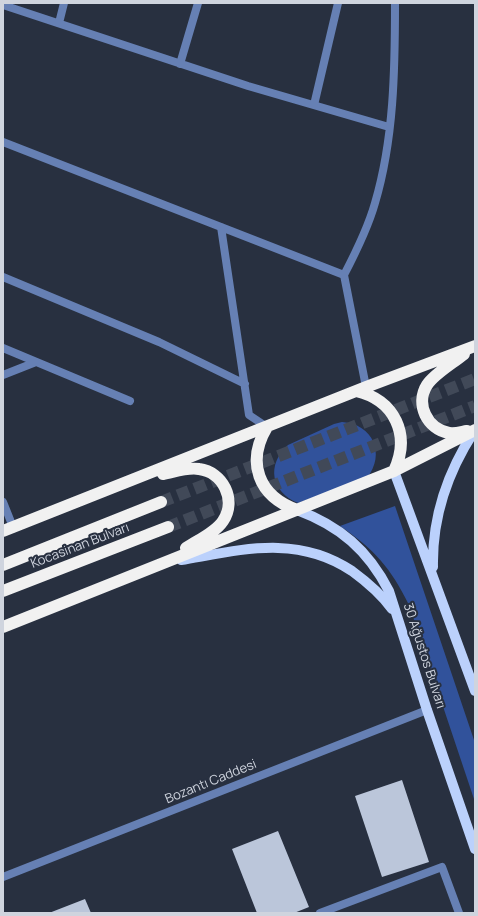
<!DOCTYPE html>
<html>
<head>
<meta charset="utf-8">
<style>
	body { margin:0 }
	#map { position:relative; width:478px; height:916px; overflow:hidden; background:#283040; font-family:Manrope,sans-serif }
	canvas { display:block }
	.frame { position:absolute; inset:0; border:4px solid #cfd4de; pointer-events:none }
</style>
</head>
<body>
<div id="map">
<canvas width="478" height="916"></canvas>
<div class="frame"></div>
</div>
<script>
const ctx = document.querySelector('canvas').getContext('2d');
ctx.lineJoin = 'round';
function fillPath(path, color) { ctx.fillStyle = color; ctx.fill(path, 'evenodd'); }
function strokePath(path, color, width, dash) { ctx.strokeStyle = color; ctx.lineWidth = width; ctx.lineCap = dash ? 'butt' : 'round'; ctx.setLineDash(dash || []); ctx.stroke(path); }
function label(font, color, halo, rows, align = 'center') {
  ctx.font = font + ' Manrope,sans-serif'; ctx.lineWidth = 4; ctx.setLineDash([]); ctx.textBaseline = 'middle'; ctx.strokeStyle = halo; ctx.fillStyle = color; for (const [text, x, y, turn = 0] of rows) {
    ctx.save(); ctx.translate(x, y); ctx.rotate((+turn || 0) * Math.PI / 180); ctx.textAlign = isNaN(turn) ? turn : align; if (halo) ctx.strokeText(text, 0, 0); ctx.fillText(text, 0, 0); ctx.restore();
  }
}
const green = new Path2D(`
	M342,422C373,424 386,454 367,478L298,503C271,492 266,465 288,445L334,424Z
	M395,506L475,743V802L409,605C391,568 374,549 340,526Z`);
const building = new Path2D(`
	M402,780L429,862L382,877L355,796Z
	M278,831L309,907L294,913H257L232,849Z
	M85,899L91,913H49Z`);
const highwayTunnel = new Path2D(`
	M161,502L475,379
	M168,527L475,406`);
const street = new Path2D(`
	M3,5L248,86L389,127
	M59,23L64,3
	M180,64L198,3
	M314,105L338,3
	M3,142L344,275L366,387
	M221,227L249,415L267,427
	M344,275C356,252 368,228 375,203C394,139 395,69 395,3
	M3,277L159,342L245,384
	M3,348L130,401
	M3,375L36,362
	M3,502L13,527
	M3,877L427,710
	M320,913L442,867L459,913`);
const primary = new Path2D(`
	M394,471L475,691
	M297,510C340,526 368,550 389,591L427,710L475,849
	M181,560C241,550 297,534 352,571C367,582 381,594 392,609
	M433,567C432,517 448,471 475,430`);
const highway = new Path2D(`
	M464,354C453,363 434,374 427,385C415,404 427,429 449,433C455,434 461,432 467,431
	M356,391C395,400 411,435 394,471
	M267,427C246,462 258,496 297,510
	M163,474C174,472 187,467 199,469C223,472 237,500 223,521C215,533 198,540 186,548
	M3,531L366,387L475,346
	M3,565L161,502
	M3,591L168,527
	M3,627L394,471L475,430`);
const streetNames = [
	["Kocasinan Bulvarı",80,546,-21],
	["30 Ağustos Bulvarı",424,656,72],
	["Bozantı Caddesi",211,782,-22]
];
fillPath(green, '#31529b');
fillPath(building, '#bbc6da');
strokePath(highwayTunnel, '#414958', 12, [12, 6]);
strokePath(street, '#6680b4', 8);
strokePath(primary, '#bbd1fc', 10);
strokePath(highway, '#f1f1f1', 12);
label('13px', '#cfd4de', '#283040', streetNames);
</script>
</body>
</html>
